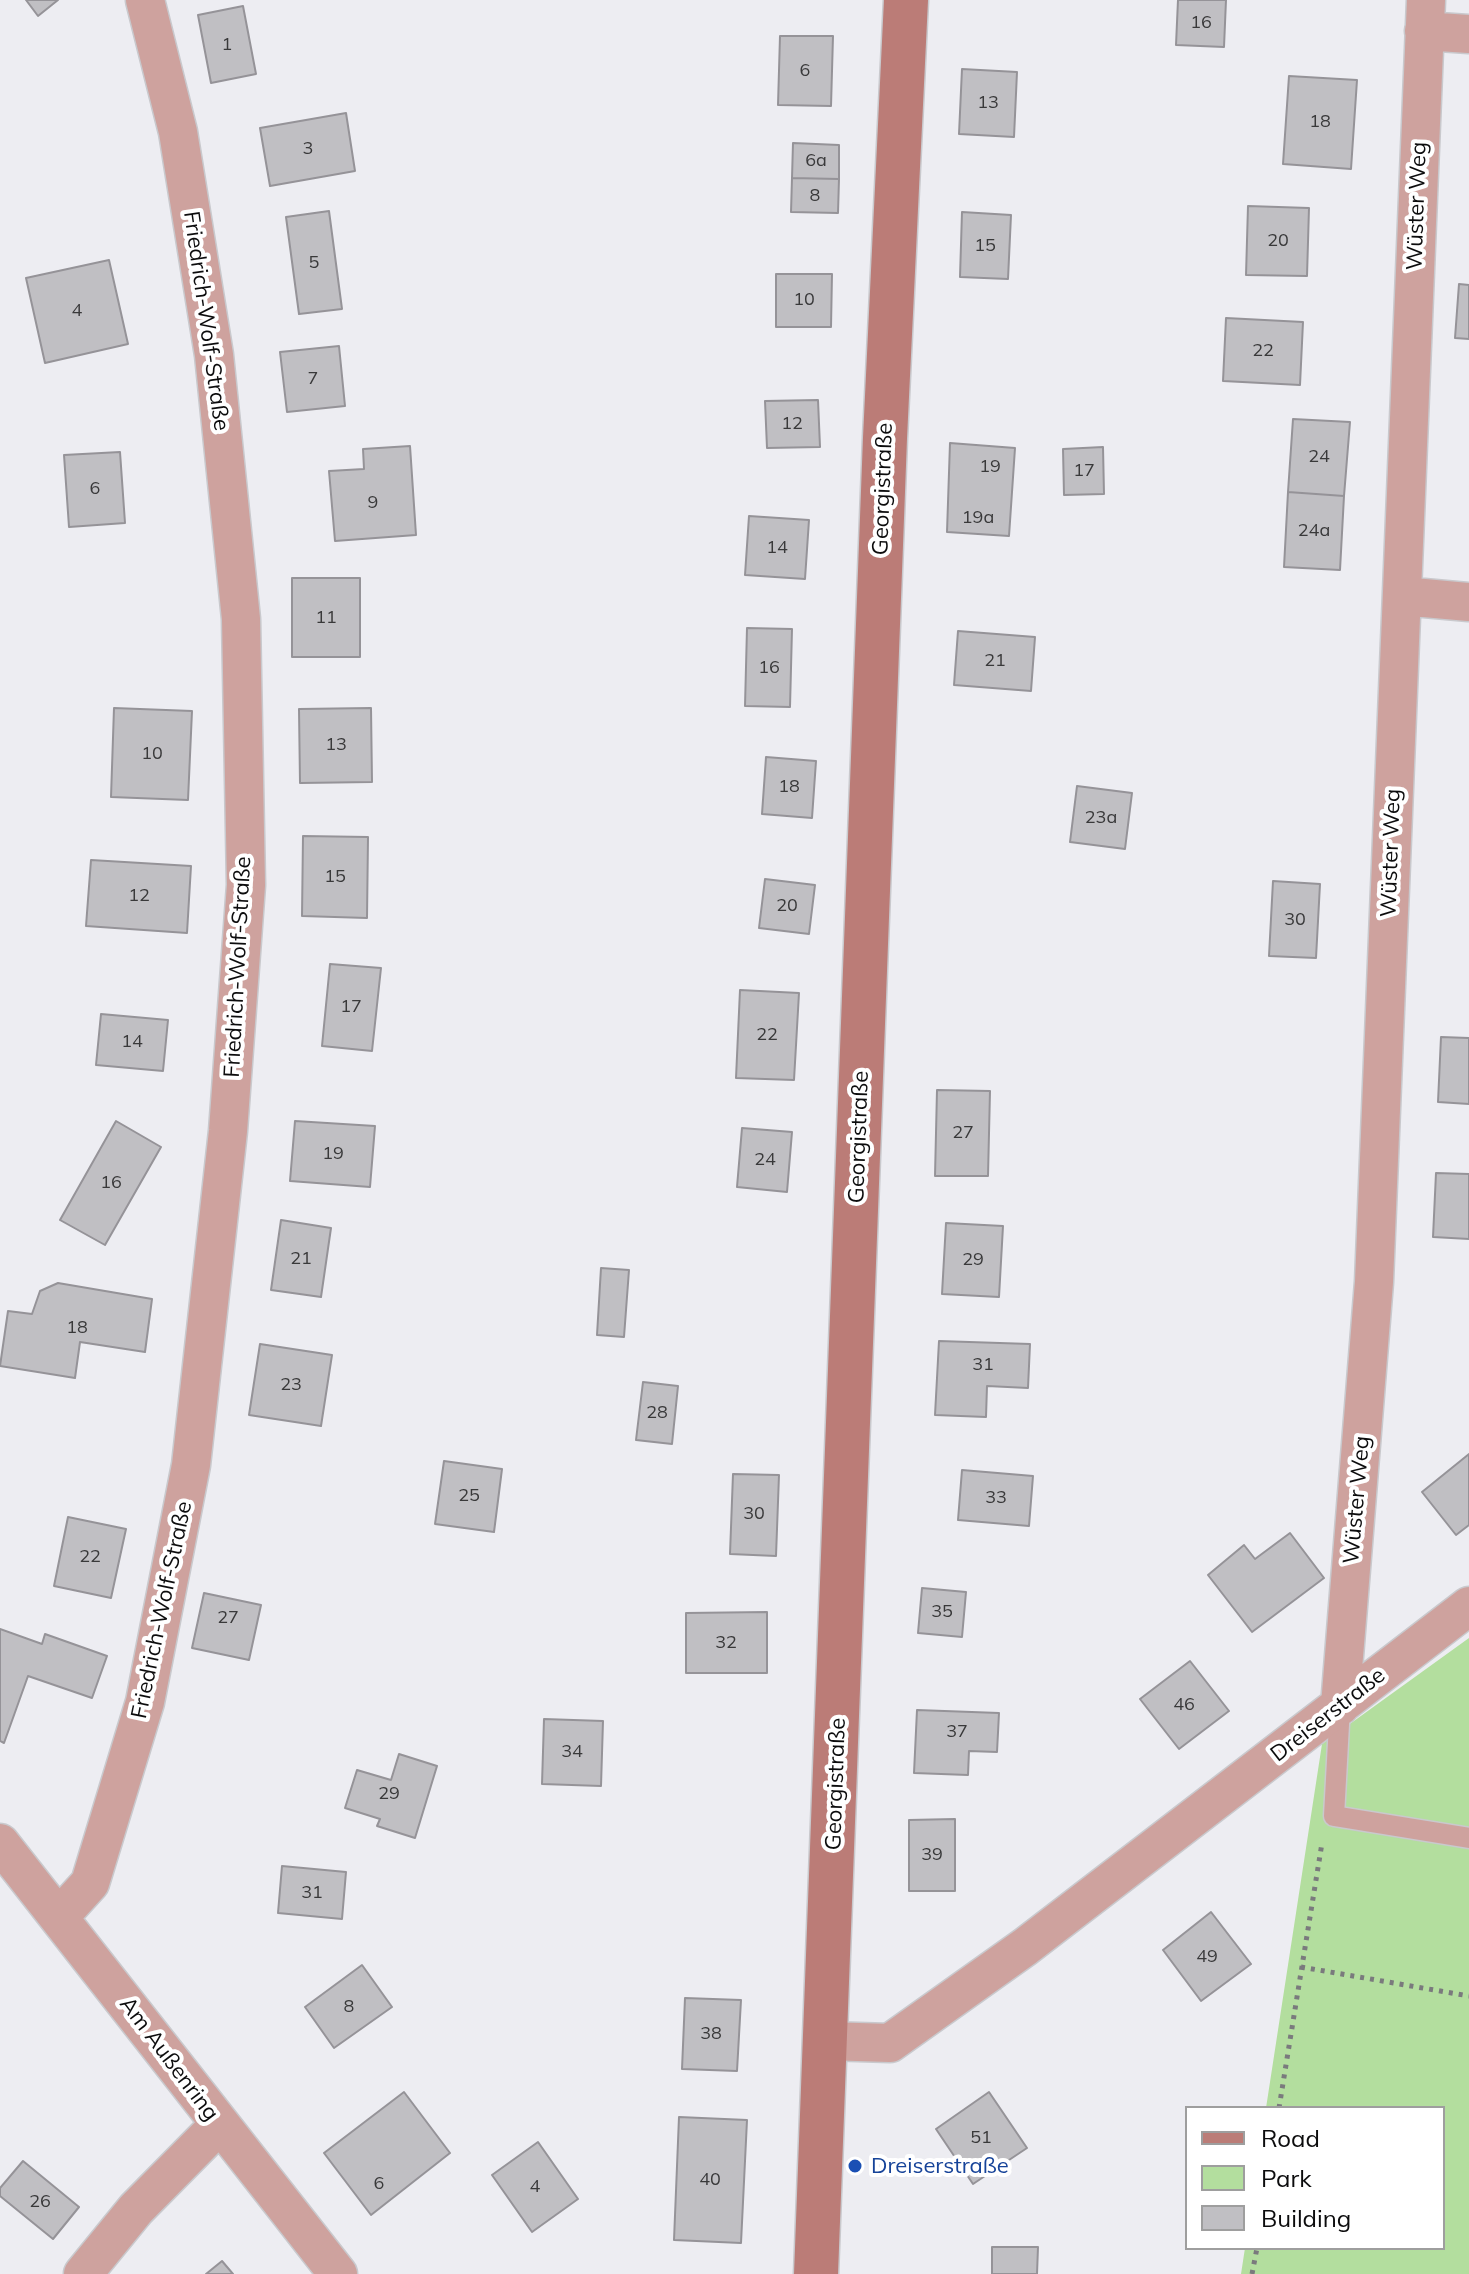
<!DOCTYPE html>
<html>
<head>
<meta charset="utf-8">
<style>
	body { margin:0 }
	#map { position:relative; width:1469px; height:2274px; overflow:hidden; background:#ededf2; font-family:Mulish,sans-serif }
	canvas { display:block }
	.legend { position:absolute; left:1185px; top:2106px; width:260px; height:144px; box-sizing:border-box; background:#fff; border:2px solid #9e9e9e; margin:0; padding:10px 14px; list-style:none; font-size:24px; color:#0c0c0d }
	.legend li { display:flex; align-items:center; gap:16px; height:40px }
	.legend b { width:40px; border:2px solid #9e9e9e }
</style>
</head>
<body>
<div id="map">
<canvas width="1469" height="2274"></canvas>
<ul class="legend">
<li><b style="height:10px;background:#bb7c77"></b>Road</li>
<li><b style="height:22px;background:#b3de9e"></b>Park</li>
<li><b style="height:22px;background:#c0bfc3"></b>Building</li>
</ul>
</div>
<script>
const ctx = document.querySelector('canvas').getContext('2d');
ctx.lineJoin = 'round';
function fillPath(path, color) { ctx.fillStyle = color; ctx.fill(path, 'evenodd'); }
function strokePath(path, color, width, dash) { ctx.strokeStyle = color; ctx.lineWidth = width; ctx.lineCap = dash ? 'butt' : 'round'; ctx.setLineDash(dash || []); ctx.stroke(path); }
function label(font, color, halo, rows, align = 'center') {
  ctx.font = font + ' Mulish,sans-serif'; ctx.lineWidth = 8; ctx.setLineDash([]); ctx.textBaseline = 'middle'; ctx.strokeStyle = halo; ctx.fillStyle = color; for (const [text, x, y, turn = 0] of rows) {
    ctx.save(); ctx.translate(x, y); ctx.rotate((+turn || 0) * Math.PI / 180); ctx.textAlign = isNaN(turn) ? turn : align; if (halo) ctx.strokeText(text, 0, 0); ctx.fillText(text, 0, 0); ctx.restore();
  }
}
const green = new Path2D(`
	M1469,1638V2274H1241L1245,2248H1443V2108H1266L1322,1744Z`);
const building = new Path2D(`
	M26,0H58L38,16Z
	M1178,0H1226L1224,47L1176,45Z
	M243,6L256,74L211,83L198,15Z
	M780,36H833L831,106L778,105Z
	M962,69L1017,72L1014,137L959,134Z
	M1289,76L1357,80L1351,169L1283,164Z
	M346,113L355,171L270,186L260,128Z
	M793,143L839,145V179L792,178Z
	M792,178L839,179L838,213L791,212Z
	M1248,206L1309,208L1307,276L1246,275Z
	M329,211L342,309L299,314L286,217Z
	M962,212L1011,215L1008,279L960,277Z
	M109,260L128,344L45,363L26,278Z
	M776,274H832L831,327H776Z
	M1459,284L1469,285V339L1455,338Z
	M1226,318L1303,322L1300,385L1223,381Z
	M339,346L345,406L287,412L280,352Z
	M818,400L820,447L767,448L765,401Z
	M1293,419L1350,422L1344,496L1288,492Z
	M950,443L1015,448L1009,536L947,532Z
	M410,446L416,535L335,541L329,471L364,469L363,449Z
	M1103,447L1104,494L1064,495L1063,449Z
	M120,452L125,523L69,527L64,455Z
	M1288,492L1344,496L1340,570L1284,567Z
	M749,516L809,520L805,579L745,575Z
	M292,578H360V657H292Z
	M747,628L792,629L790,707L745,706Z
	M958,631L1035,637L1031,691L954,685Z
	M114,708L192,711L188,800L111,797Z
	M371,708L372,782L300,783L299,709Z
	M766,757L816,761L812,818L762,814Z
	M1077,786L1132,793L1125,849L1070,842Z
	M303,836L368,837L367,918L302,916Z
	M91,860L191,866L187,933L86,926Z
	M765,879L815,885L809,934L759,928Z
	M1273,881L1320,884L1316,958L1269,956Z
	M330,964L381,968L372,1051L322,1046Z
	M740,990L799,993L794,1080L736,1078Z
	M101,1014L168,1020L163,1071L96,1065Z
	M1441,1037L1469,1038V1104L1438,1102Z
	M937,1090L990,1091L988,1176H935Z
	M116,1121L161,1147L105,1245L60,1220Z
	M295,1121L375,1126L370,1187L290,1181Z
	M742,1128L792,1132L787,1192L737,1187Z
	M1436,1173L1469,1174V1239L1433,1237Z
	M281,1220L331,1228L321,1297L271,1290Z
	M946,1223L1003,1226L999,1297L942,1294Z
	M601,1268L629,1270L624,1337L597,1335Z
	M58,1283L152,1299L145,1352L80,1342L75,1378L0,1366L8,1311L32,1314L40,1291Z
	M939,1341L1030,1344L1028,1388L987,1386L986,1417L935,1415Z
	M260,1344L332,1355L321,1426L249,1415Z
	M643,1382L678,1386L672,1444L636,1440Z
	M1469,1454V1525L1456,1535L1422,1492Z
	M444,1461L502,1469L494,1532L435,1524Z
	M962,1470L1033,1476L1029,1526L958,1520Z
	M733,1474L779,1475L776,1556L730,1554Z
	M68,1517L126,1529L111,1598L54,1586Z
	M1290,1533L1324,1578L1252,1632L1208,1575L1244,1545L1255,1559Z
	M922,1588L966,1592L962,1637L918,1633Z
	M204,1593L261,1605L249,1660L192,1648Z
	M767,1612V1673H686V1613Z
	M0,1629L42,1644L45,1634L107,1656L92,1698L28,1676L4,1743L0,1741Z
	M1190,1661L1229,1711L1179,1749L1140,1699Z
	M917,1710L999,1713L997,1752L969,1751L968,1775L914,1773Z
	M544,1719L603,1721L601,1786L542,1784Z
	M399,1754L437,1766L415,1838L377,1826L380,1819L345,1808L357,1770L391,1780Z
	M955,1819V1891H909V1820Z
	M282,1866L346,1872L342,1919L278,1913Z
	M1211,1912L1251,1964L1201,2001L1163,1950Z
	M362,1965L392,2007L334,2048L305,2007Z
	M685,1998L741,2000L737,2071L682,2069Z
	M404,2092L450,2153L371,2215L324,2153Z
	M989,2092L1027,2148L973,2184L936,2129Z
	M679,2117L747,2120L741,2243L674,2240Z
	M538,2142L578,2199L532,2232L492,2175Z
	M23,2161L79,2207L53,2239L0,2196V2188Z
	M992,2247H1038L1037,2274H992Z
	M222,2261L233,2274H206Z`);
const path = new Path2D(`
	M1301,1967L1469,1996
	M1279,2108L1322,1843
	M1252,2274L1257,2248`);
const lane = new Path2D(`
	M1340,1706L1334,1816L1469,1838`);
const street = new Path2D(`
	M1424,31L1469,34
	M1402,596L1469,602
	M1340,1706L1374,1282L1426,0
	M0,1843L338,2274
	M60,1916L90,1883L145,1702L191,1465L228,1131L246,885L241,619L214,355L178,132L145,0
	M826,2041L890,2043L1025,1947L1469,1606
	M83,2274L136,2209L219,2125`);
const secondary = new Path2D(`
	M816,2274L885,438L906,0`);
const markers = [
	[855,2166,8,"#1a4fb4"]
];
const numberNames = [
	["16",1201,23],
	["1",227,45],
	["6",805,71],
	["13",988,103],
	["18",1320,122],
	["3",308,149],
	["6a",816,161],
	["8",815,196],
	["20",1278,241],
	["15",985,246],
	["5",314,263],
	["10",804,300],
	["4",77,311],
	["22",1263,351],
	["7",313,379],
	["12",792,424],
	["24",1319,457],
	["19",990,467],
	["17",1084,471],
	["6",95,489],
	["9",373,503],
	["19a",978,518],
	["24a",1314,531],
	["14",777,548],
	["11",326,618],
	["21",995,661],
	["16",769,668],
	["13",336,745],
	["10",152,754],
	["18",789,787],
	["23a",1101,818],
	["15",335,877],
	["12",139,896],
	["20",787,906],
	["30",1295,920],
	["17",351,1007],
	["22",767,1035],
	["14",132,1042],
	["27",963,1133],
	["19",333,1154],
	["24",765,1160],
	["16",111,1183],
	["21",301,1259],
	["29",973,1260],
	["18",77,1328],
	["31",983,1365],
	["23",291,1385],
	["28",657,1413],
	["25",469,1496],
	["33",996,1498],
	["30",754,1514],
	["22",90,1557],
	["35",942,1612],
	["27",228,1618],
	["32",726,1643],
	["46",1184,1705],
	["37",957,1732],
	["34",572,1752],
	["29",389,1794],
	["39",932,1855],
	["31",312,1893],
	["49",1207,1957],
	["8",349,2007],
	["38",711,2034],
	["51",981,2138],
	["40",710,2180],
	["6",379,2184],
	["4",535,2187],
	["26",40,2202]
];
const streetNames = [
	["Wüster Weg",1417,206,-88],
	["Friedrich-Wolf-Straße",206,321,82],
	["Georgistraße",883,489,-88],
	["Wüster Weg",1391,853,-88],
	["Friedrich-Wolf-Straße",238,967,-87],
	["Georgistraße",859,1137,-88],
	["Wüster Weg",1357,1500,-85],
	["Friedrich-Wolf-Straße",162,1610,-78],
	["Dreiserstraße",1328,1715,-38],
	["Georgistraße",836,1784,-88],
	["Am Außenring",169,2059,53]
];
const transitNames = [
	["Dreiserstraße",871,2166]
];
fillPath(green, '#b3de9e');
fillPath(building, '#c0bfc3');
strokePath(building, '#959398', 2);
strokePath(lane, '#c9c9cd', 23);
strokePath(street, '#c9c9cd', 41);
strokePath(secondary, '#c9c9cd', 47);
strokePath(path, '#7a7a7d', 5, [4, 6]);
strokePath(lane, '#cea29e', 20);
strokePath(street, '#cea29e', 38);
strokePath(secondary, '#bb7c77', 44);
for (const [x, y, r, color] of markers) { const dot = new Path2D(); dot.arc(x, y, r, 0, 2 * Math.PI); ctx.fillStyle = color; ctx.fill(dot); strokePath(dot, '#fff', 3); }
label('18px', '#39393a', null, numberNames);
label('22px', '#0c0c0d', '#fff', streetNames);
label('22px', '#164399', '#fff', transitNames, 'left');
</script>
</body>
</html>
